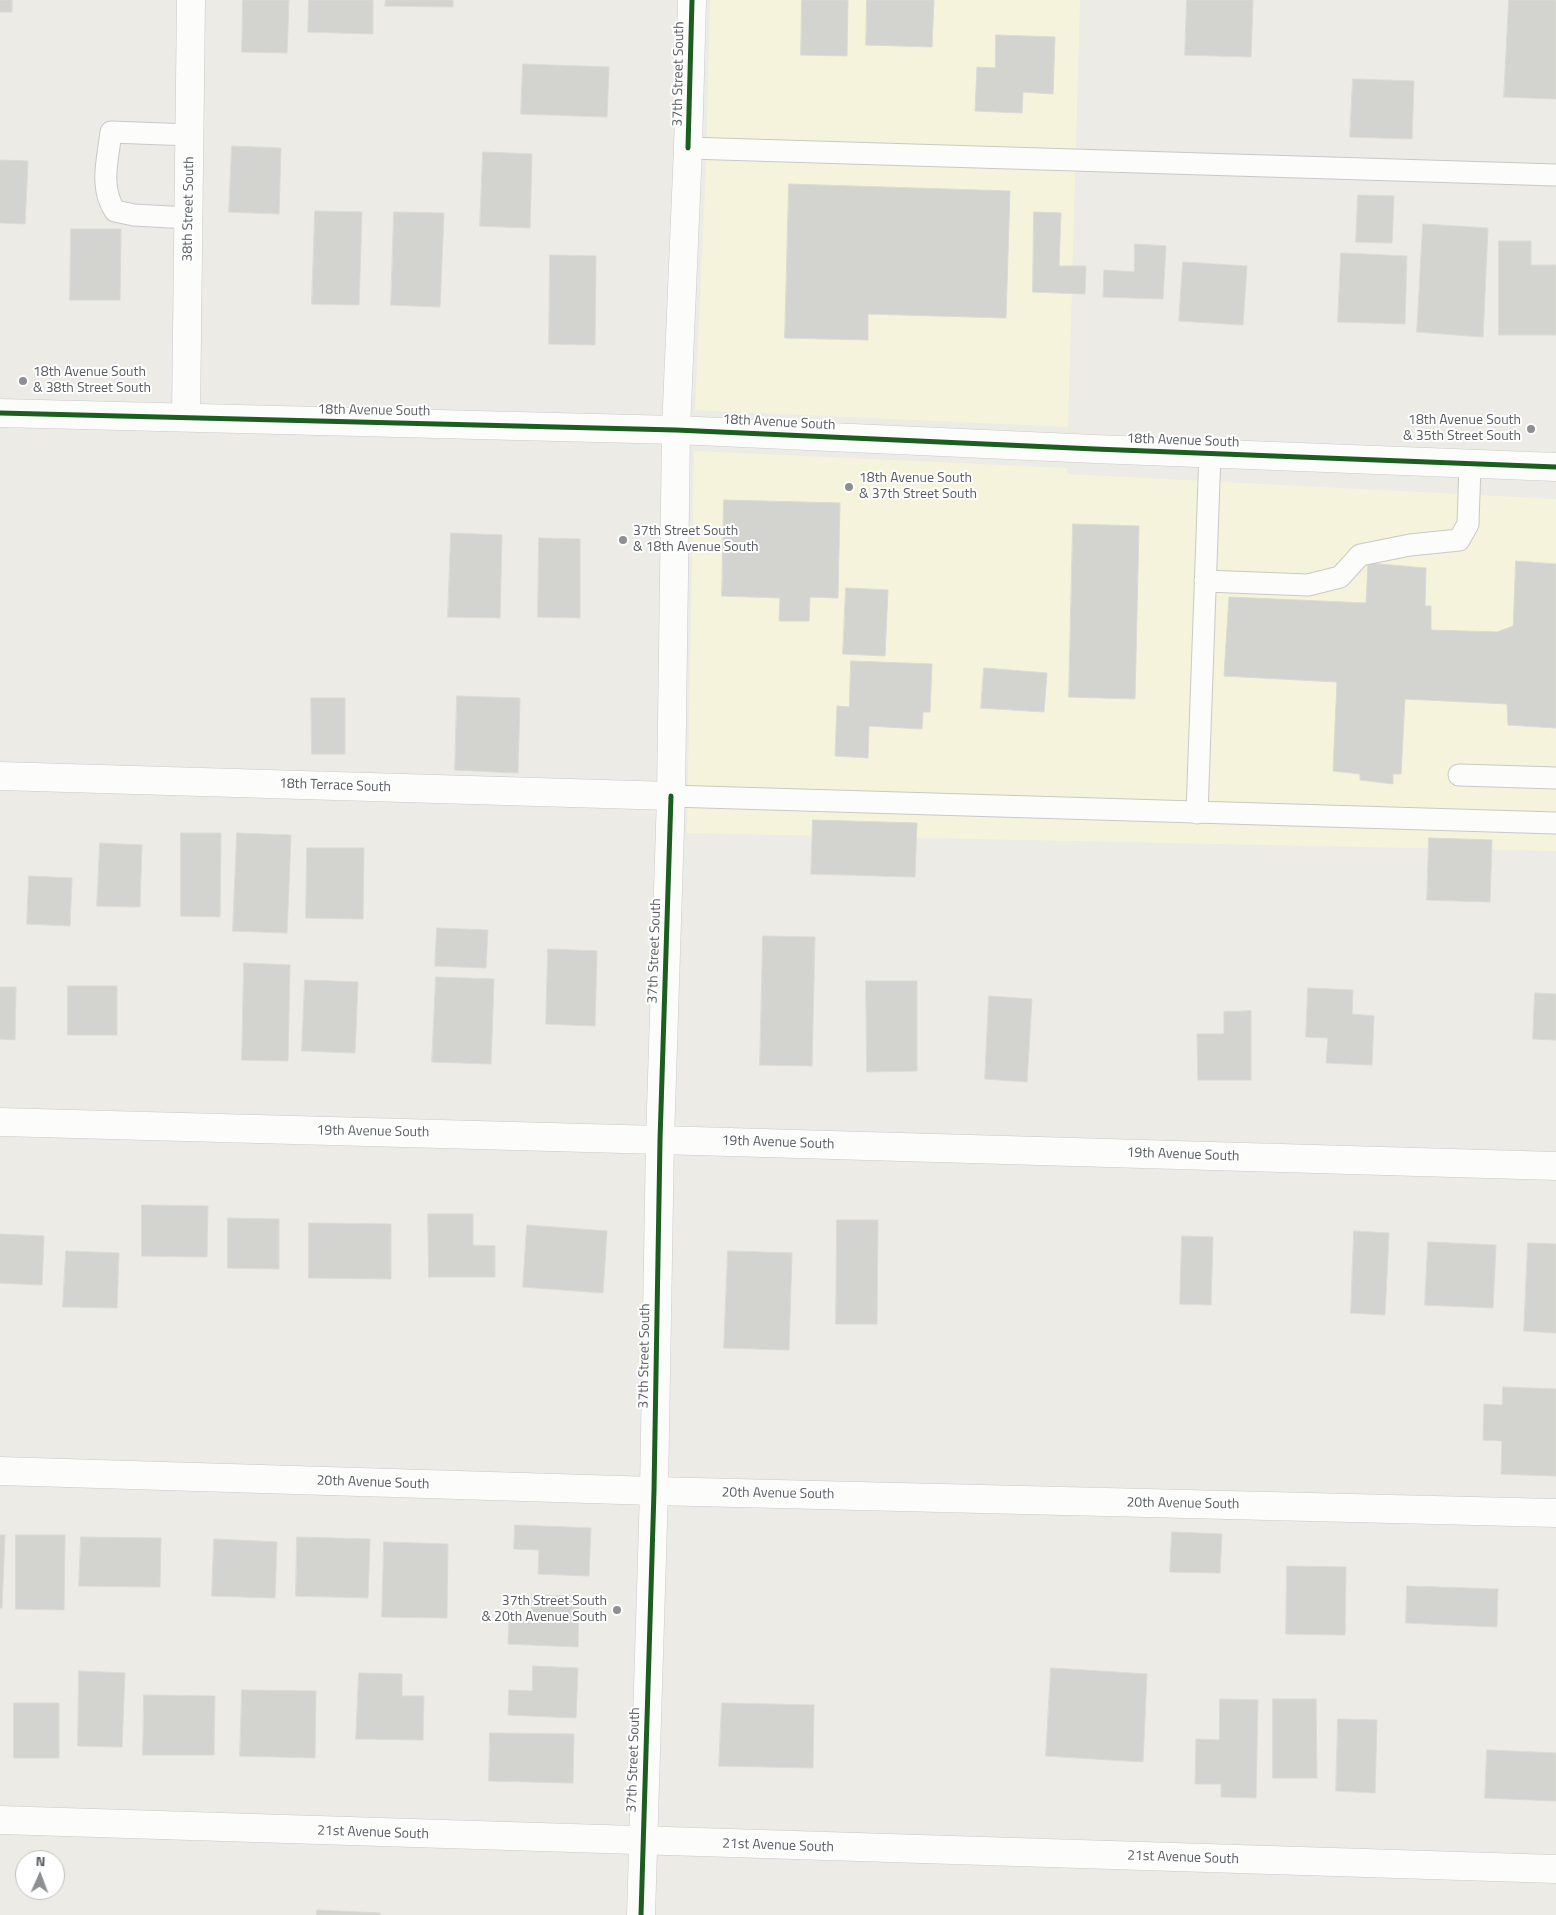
<!DOCTYPE html>
<html>
<head>
<meta charset="utf-8">
<style>
	body { margin:0 }
	#map { position:relative; width:1556px; height:1915px; overflow:hidden; background:#ecebe5; font-family:"Titillium Web",sans-serif }
	canvas { display:block }
	.north { position:absolute; left:15px; top:1850px; width:50px; height:50px; box-sizing:border-box; background:#fff; border:1px solid #bdbfc1; border-radius:50%; rotate:2deg; font-size:14px; font-weight:700; line-height:20px; text-align:center; color:#5a5e64 }
	.north::after { content:''; display:block; margin:auto; width:18px; height:22px; background:#8d8f91; clip-path:polygon(50% 0,100% 100%,50% 72%,0 100%) }
</style>
</head>
<body>
<div id="map">
<canvas width="1556" height="1915"></canvas>
<div class="north">N</div>
</div>
<script>
const ctx = document.querySelector('canvas').getContext('2d');
ctx.lineJoin = 'round';
function fillPath(path, color) { ctx.fillStyle = color; ctx.fill(path, 'evenodd'); }
function strokePath(path, color, width, dash) { ctx.strokeStyle = color; ctx.lineWidth = width; ctx.lineCap = dash ? 'butt' : 'round'; ctx.setLineDash(dash || []); ctx.stroke(path); }
function label(font, color, halo, rows, align = 'center') {
  ctx.font = font + ' "Titillium Web",sans-serif'; ctx.lineWidth = 4; ctx.setLineDash([]); ctx.textBaseline = 'middle'; ctx.strokeStyle = halo; ctx.fillStyle = color; for (const [text, x, y, turn = 0] of rows) {
    ctx.save(); ctx.translate(x, y); ctx.rotate((+turn || 0) * Math.PI / 180); ctx.textAlign = isNaN(turn) ? turn : align; if (halo) ctx.strokeText(text, 0, 0); ctx.fillText(text, 0, 0); ctx.restore();
  }
}
const commercial = new Path2D(`
	M710,0H1080L1068,427L695,410L706,168Z
	M694,451L1067,468V474L1556,499V851L687,833Z`);
const building = new Path2D(`
	M0,0H12V12H0Z
	M243,0H289L287,53L242,52Z
	M309,0H373V34L308,32Z
	M386,0H453V7L385,6Z
	M802,0H848L847,56L801,55Z
	M867,0H934L932,47L866,45Z
	M1187,0H1253L1251,57L1185,55Z
	M1509,0H1556V99L1504,97Z
	M996,35L1055,37L1053,94L1023,92L1022,113L975,111L977,67L995,68Z
	M523,64L609,67L607,117L521,114Z
	M1353,79L1414,81L1412,139L1350,137Z
	M232,146L281,148L279,214L229,212Z
	M483,152L532,154L530,228L480,226Z
	M0,160L28,161L25,224L0,223Z
	M789,184L1010,191L1006,318L868,314V340L785,338Z
	M1358,195L1394,196L1392,243L1356,242Z
	M315,211L362,212L359,305L312,304Z
	M394,212L444,213L440,307L391,305Z
	M1034,212L1061,213L1059,266H1086L1085,294L1033,292Z
	M1423,224L1488,228L1483,337L1417,332Z
	M71,229H121L120,300H70Z
	M1499,241H1531V265H1556V335H1499Z
	M1135,244L1166,246L1163,299L1103,297L1104,270L1134,272Z
	M1341,253L1407,256L1405,324L1338,322Z
	M550,255L596,256L595,345L549,344Z
	M1183,262L1247,266L1243,325L1179,321Z
	M724,500L840,503L838,598L810,597L809,621H779L780,598L722,596Z
	M1073,524L1139,526L1135,699L1069,697Z
	M451,533L502,535L500,618L448,617Z
	M539,538L580,539V618L538,617Z
	M1516,561L1556,564V728L1508,725L1507,704L1405,699L1401,774H1393V784L1360,780V774L1333,771L1337,682L1224,676L1229,597L1366,603L1368,563L1426,568L1425,606H1431V630L1497,632L1513,626Z
	M846,588L888,590L885,656L843,654Z
	M851,661L932,664L930,712H923L922,729L869,726L868,758L835,756L837,706L849,707Z
	M984,668L1047,673L1044,712L981,708Z
	M457,696L520,698L518,773L455,770Z
	M311,698H345V754H312Z
	M813,820L917,823L915,877L811,874Z
	M181,833H221L220,917L181,916Z
	M237,833L291,835L287,933L233,931Z
	M1429,838L1492,840L1490,902L1427,900Z
	M100,843L142,845L140,907L97,906Z
	M307,848H364L363,919L306,918Z
	M29,876L72,878L70,926L27,924Z
	M437,928L488,930L486,968L435,966Z
	M763,936L815,937L812,1066L760,1065Z
	M548,949L597,951L595,1026L546,1024Z
	M244,963L290,965L288,1061L242,1060Z
	M436,977L494,979L491,1064L432,1062Z
	M305,980L358,982L355,1053L302,1051Z
	M866,981H917V1071L867,1072Z
	M68,986H117V1035H68Z
	M0,987H16L15,1040L0,1039Z
	M1308,988L1353,990L1352,1014L1374,1016L1372,1065L1326,1063L1328,1038L1306,1037Z
	M1535,993L1556,994V1040L1533,1039Z
	M989,996L1032,999L1027,1082L985,1079Z
	M1251,1011V1080H1198L1197,1034H1224V1012Z
	M142,1205L208,1206L207,1257L142,1256Z
	M428,1214H473V1245L495,1246V1277H429Z
	M228,1218L279,1219V1269L228,1268Z
	M837,1220H878L877,1324H836Z
	M309,1223L391,1224V1279L309,1278Z
	M527,1225L607,1231L603,1293L523,1287Z
	M1354,1231L1389,1233L1385,1315L1351,1313Z
	M0,1234L44,1236L42,1285L0,1283Z
	M1182,1236L1213,1237L1211,1305L1180,1304Z
	M1428,1242L1496,1245L1493,1308L1425,1305Z
	M1528,1243L1556,1244V1333L1524,1331Z
	M66,1251L119,1253L117,1308L63,1307Z
	M728,1251L792,1253L789,1350L724,1348Z
	M1503,1387L1556,1389V1476L1501,1474L1502,1441L1483,1440L1484,1404L1502,1405Z
	M515,1525L591,1528L589,1576L538,1574L539,1550L514,1549Z
	M1172,1532L1222,1534L1220,1573L1170,1572Z
	M0,1535H5L2,1608H0Z
	M16,1535H65L64,1610L16,1609Z
	M81,1537L161,1538L160,1587L79,1586Z
	M297,1537L370,1539L368,1598L296,1596Z
	M214,1539L277,1542L275,1598L212,1596Z
	M384,1542L448,1544L447,1618L382,1617Z
	M1287,1566L1346,1567L1345,1635L1286,1634Z
	M1407,1586L1498,1589L1497,1627L1406,1623Z
	M532,1595L579,1596L578,1647L508,1644L509,1619L532,1620Z
	M533,1666L578,1668L576,1718L508,1715L509,1690L532,1691Z
	M1051,1668L1147,1674L1143,1762L1046,1756Z
	M79,1671L125,1673L122,1747L78,1746Z
	M359,1673L402,1674V1696H424L423,1740L356,1739Z
	M242,1690L316,1691L315,1758L240,1756Z
	M144,1695L215,1696L214,1755H143Z
	M1220,1699L1258,1700L1256,1798L1221,1797V1784H1195L1196,1739L1219,1740Z
	M1273,1699H1316L1317,1778H1273Z
	M14,1703H59V1758H14Z
	M722,1703L814,1705L813,1768L719,1766Z
	M1338,1719L1377,1720L1375,1793L1336,1791Z
	M490,1733L574,1734L573,1783L489,1781Z
	M1487,1750L1556,1753V1801L1485,1798Z
	M317,1910L380,1913V1915H317Z`);
const lane = new Path2D(`
	M688,148L1556,175
	M188,218L134,215L115,211C99,187 108,159 111,132L190,135
	M1205,581L1308,585L1340,577L1360,555L1410,545L1459,540L1468,524L1470,465
	M1459,775L1556,778
	M671,796L1556,823
	M1197,813L1210,453`);
const street = new Path2D(`
	M186,417L191,0
	M0,776L671,796
	M0,1122L660,1140L1556,1166
	M0,1471L654,1491L1556,1513
	M0,1820L1556,1869`);
const secondary = new Path2D(`
	M0,413L676,430L1095,449L1556,467
	M641,1915L654,1491L660,1140L671,796L676,430L688,148L692,0`);
const cycleway = new Path2D(`
	M688,148L692,0
	M0,413L676,430L1095,449L1556,467
	M641,1915L654,1491L660,1140L671,796`);
const markers = [
	[23,381,5,"#8d8f91"],
	[1531,429,5,"#8d8f91"],
	[849,487,5,"#8d8f91"],
	[623,540,5,"#8d8f91"],
	[617,1610,5,"#8d8f91"]
];
const streetNames = [
	["37th Street South",679,74,-89],
	["38th Street South",189,209,-89],
	["18th Avenue South",374,411,1],
	["18th Avenue South",779,423,3],
	["18th Avenue South",1183,441,2],
	["18th Terrace South",335,786,2],
	["37th Street South",655,951,-88],
	["19th Avenue South",373,1132,1],
	["19th Avenue South",778,1143,2],
	["19th Avenue South",1183,1155,2],
	["37th Street South",645,1356,-89],
	["20th Avenue South",373,1483,2],
	["20th Avenue South",778,1494,1],
	["20th Avenue South",1183,1504,1],
	["37th Street South",634,1760,-88],
	["21st Avenue South",373,1833,2],
	["21st Avenue South",778,1846,2],
	["21st Avenue South",1183,1858,2]
];
const poiNames = [
	["18th Avenue South",33,373],
	["& 38th Street South",33,389],
	["18th Avenue South",1521,421,"right"],
	["& 35th Street South",1521,437,"right"],
	["18th Avenue South",859,479],
	["& 37th Street South",859,495],
	["37th Street South",633,532],
	["& 18th Avenue South",633,548],
	["37th Street South",607,1602,"right"],
	["& 20th Avenue South",607,1618,"right"]
];
fillPath(commercial, '#f6f3dd');
fillPath(building, '#d3d3cf');
strokePath(building, '#dbdad4', 1);
strokePath(lane, '#c8c9c7', 23);
strokePath(street, '#c8c9c7', 29);
strokePath(secondary, '#c9cac9', 29);
strokePath(lane, '#fcfcfb', 21);
strokePath(street, '#fcfcfb', 28);
strokePath(secondary, '#fcfcfb', 28);
strokePath(cycleway, '#1b5e20', 5);
for (const [x, y, r, color] of markers) { const dot = new Path2D(); dot.arc(x, y, r, 0, 2 * Math.PI); ctx.fillStyle = color; ctx.fill(dot); strokePath(dot, '#fff', 2); }
label('14px', '#5a5e64', '#fff', streetNames);
label('14px', '#5a5e64', '#fff', poiNames, 'left');
</script>
</body>
</html>
